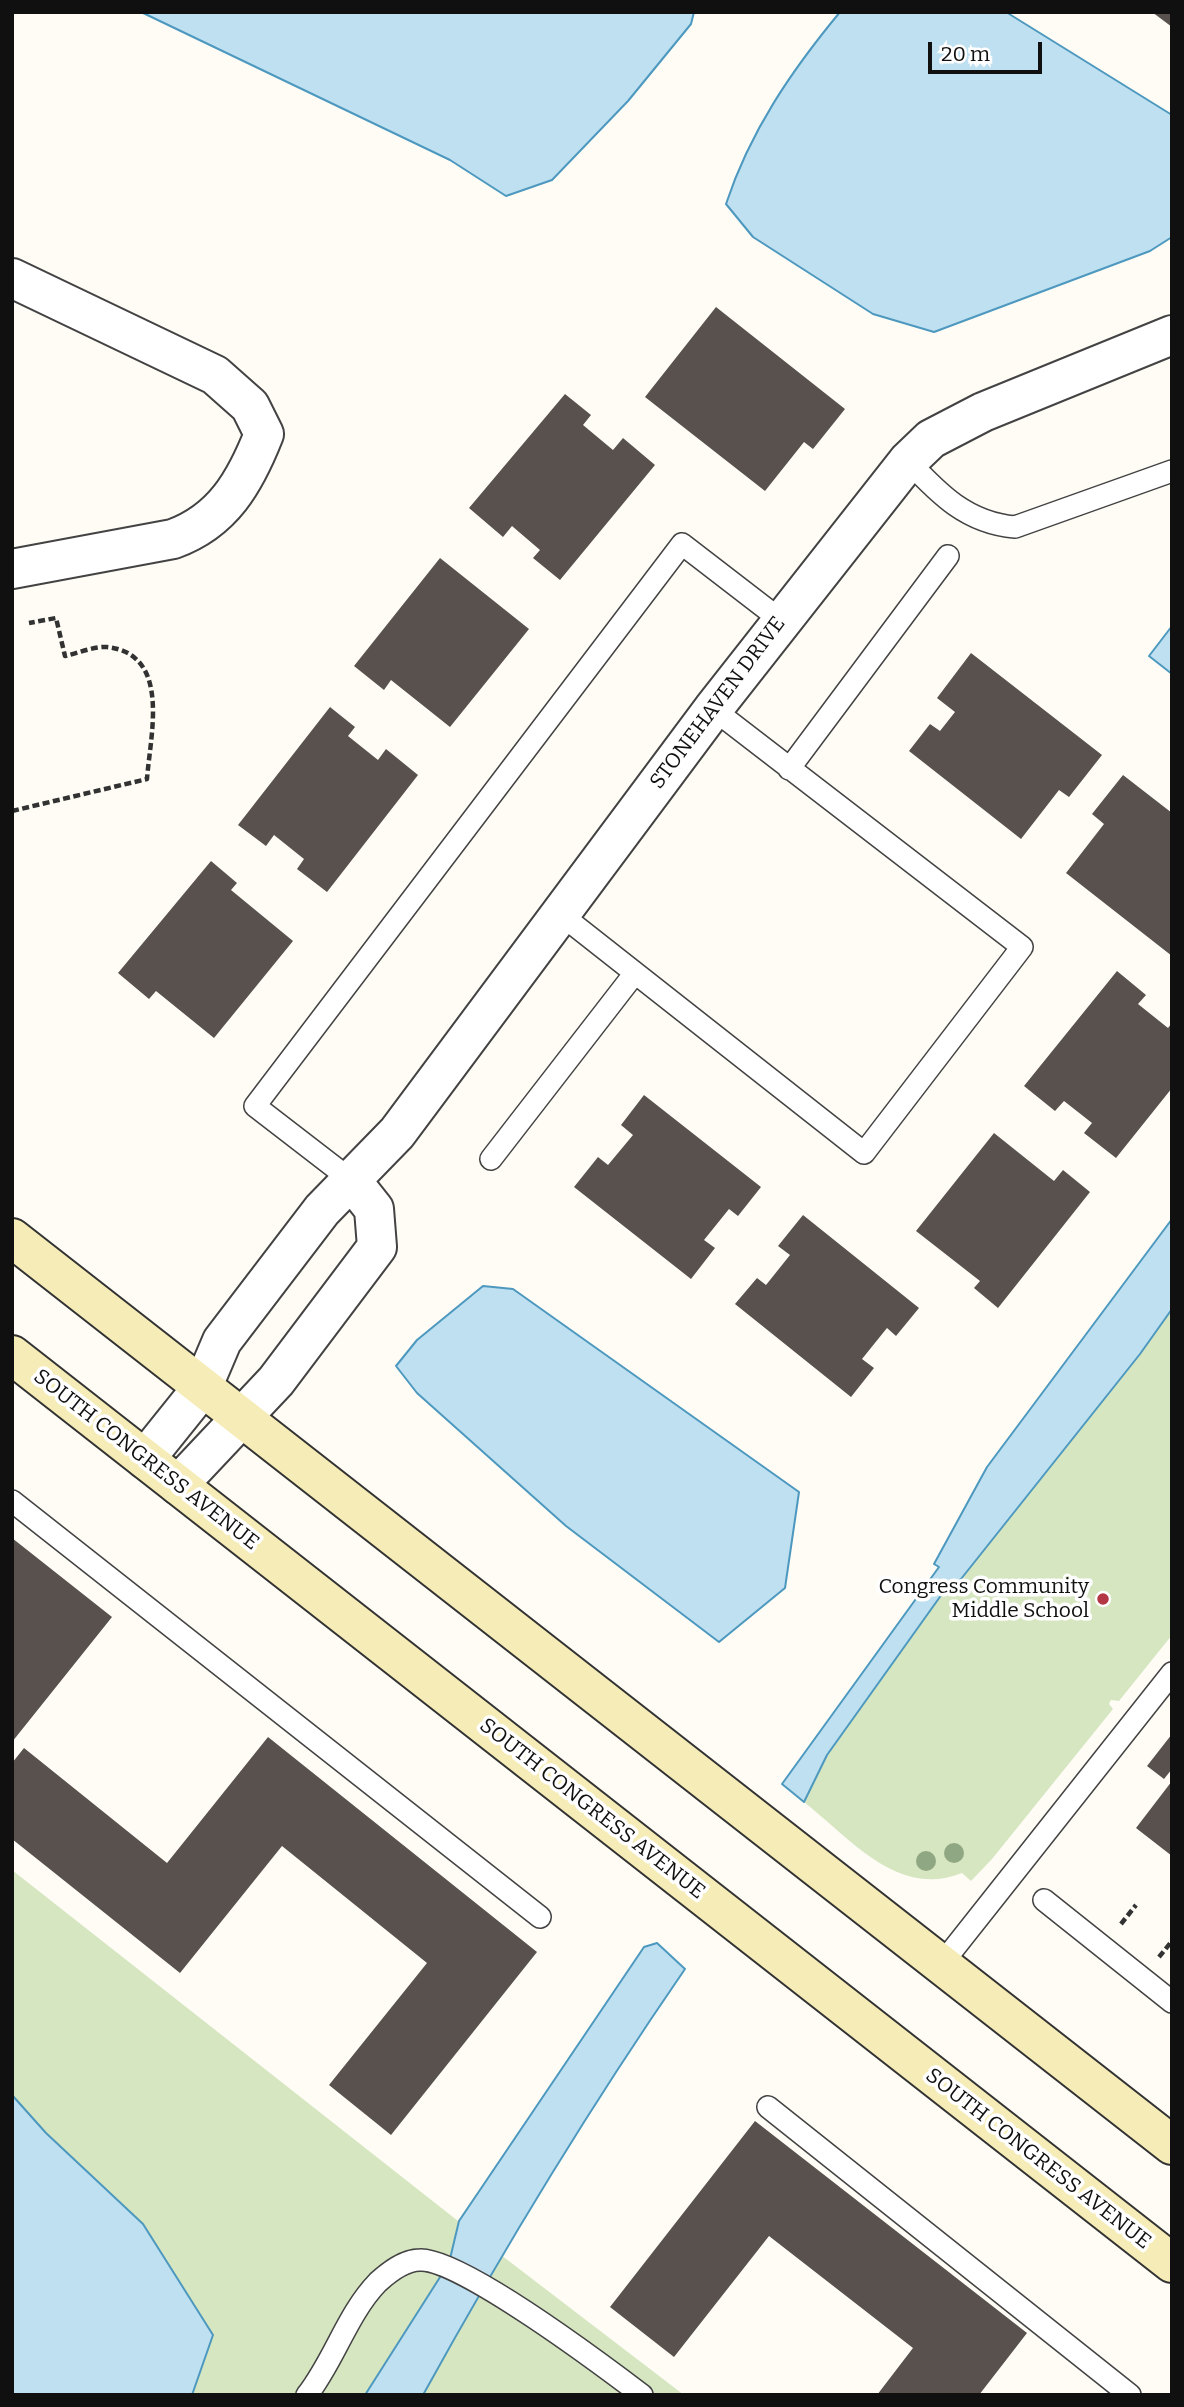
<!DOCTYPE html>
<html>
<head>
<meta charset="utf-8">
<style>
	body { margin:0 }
	#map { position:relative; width:1184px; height:2407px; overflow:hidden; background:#fefcf5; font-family:Bitter,serif }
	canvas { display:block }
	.frame { position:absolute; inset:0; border:14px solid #101010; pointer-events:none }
	.scale { position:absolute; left:928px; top:42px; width:114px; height:32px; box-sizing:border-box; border:4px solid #101010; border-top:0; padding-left:9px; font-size:21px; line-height:24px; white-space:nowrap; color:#101010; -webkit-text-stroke:5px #fff; paint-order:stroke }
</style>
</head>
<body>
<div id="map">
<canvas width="1184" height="2407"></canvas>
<div class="frame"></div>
<div class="scale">20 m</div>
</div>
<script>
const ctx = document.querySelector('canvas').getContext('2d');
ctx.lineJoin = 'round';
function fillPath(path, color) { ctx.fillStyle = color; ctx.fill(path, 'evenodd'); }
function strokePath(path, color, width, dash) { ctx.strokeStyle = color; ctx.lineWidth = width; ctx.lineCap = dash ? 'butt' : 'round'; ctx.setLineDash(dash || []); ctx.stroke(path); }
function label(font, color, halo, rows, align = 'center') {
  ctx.font = font + ' Bitter,serif'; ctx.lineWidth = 7; ctx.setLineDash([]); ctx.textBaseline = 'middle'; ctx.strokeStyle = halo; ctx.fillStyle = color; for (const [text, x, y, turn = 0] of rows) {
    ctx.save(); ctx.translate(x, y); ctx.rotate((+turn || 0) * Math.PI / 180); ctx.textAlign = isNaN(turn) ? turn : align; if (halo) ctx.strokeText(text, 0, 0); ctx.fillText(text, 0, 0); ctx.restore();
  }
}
const green = new Path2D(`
	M1172,1309V1635L1119,1701L1111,1700L1109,1704L1113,1709L992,1859L971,1881L962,1873C898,1899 851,1839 804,1802L827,1755L952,1580L957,1584L1140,1354Z
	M12,1870L458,2221L644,1947L657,1943L685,1969L597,2098L501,2255L684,2395H12Z`);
const water = new Path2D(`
	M141,12H694L691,24L628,101L552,180L506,196L450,160Z
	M840,12H1006L1172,115V237L1150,251L934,332L873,314L753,237L726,204C750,131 792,70 840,12Z
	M1172,626V674L1149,656Z
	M1172,1219V1309L1140,1354L957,1584L952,1580L827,1755L804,1802L782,1784L939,1567L934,1564L987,1467Z
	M483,1286L513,1289L799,1492L785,1588L719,1642L566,1526L417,1393L396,1366L417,1340Z
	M657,1943L685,1969C590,2107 504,2248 423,2395H365L449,2263L459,2221L644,1947Z
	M12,2095L46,2133L143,2224L213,2335L192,2395H12Z`);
const building = new Path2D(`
	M1152,12H1172V27Z
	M716,307L845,409L813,449L804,442L765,491L645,397Z
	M565,394L591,415L583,425L613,450L623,438L655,465L560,580L533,558L540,550L512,526L503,537L469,508Z
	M440,558L529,629L450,727L391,680L384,690L354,666Z
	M971,653L1102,755L1069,797L1059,790L1021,839L909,751L930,724L940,731L955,712L937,698Z
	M330,707L355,727L348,736L378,760L386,749L418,775L327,892L297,869L304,859L274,835L266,846L238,825Z
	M1123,775L1172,813V956L1066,873L1104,824L1092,814Z
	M211,861L237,883L231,890L293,941L214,1038L156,991L149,999L118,973Z
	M1117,971L1146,995L1138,1004L1168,1028L1172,1023V1088L1116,1158L1084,1133L1092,1123L1064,1101L1055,1111L1024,1086Z
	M644,1095L761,1187L738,1216L729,1209L704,1240L715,1248L691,1279L574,1187L598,1157L608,1165L633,1135L621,1125Z
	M994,1133L1054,1181L1063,1170L1090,1192L998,1308L974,1288L980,1281L916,1231Z
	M803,1215L919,1308L896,1336L887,1328L862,1359L874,1368L851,1397L735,1304L757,1278L766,1285L790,1255L778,1246Z
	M12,1538L112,1617L12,1742Z
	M1172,1734V1769L1164,1779L1147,1766Z
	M268,1737L537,1952L391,2135L329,2085L427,1963L282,1846L180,1973L12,1839V1763L24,1748L167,1863Z
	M1172,1781V1856L1136,1828Z
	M755,2121L1027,2333L979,2395H877L913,2348L769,2236L674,2357L610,2307Z`);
const path = new Path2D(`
	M12,811L147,779C150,736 172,654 107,647C95,646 78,653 65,656L56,618L29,623
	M1121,1924L1136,1905
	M1159,1957L1172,1941`);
const service = new Path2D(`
	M908,461C939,494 967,523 1015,527L1172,471
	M789,769L948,556
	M559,913L864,1153L1022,947L713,709
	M491,1159L635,973
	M351,1180L255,1106L682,544L782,621
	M12,1501L540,1917
	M1044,1900L1172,2002
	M940,1966L1172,1673
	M768,2107L1130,2395
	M307,2395C334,2361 347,2314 378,2282C389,2272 404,2260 420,2260C460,2258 605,2367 642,2395`);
const minor = new Path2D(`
	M12,278L215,375L250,406L264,434C245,482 223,521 173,539L12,569
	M145,1459L202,1388L222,1341L322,1210L397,1133L713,709L908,461L931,439L983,412L1172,335
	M178,1485L276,1381L377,1247L374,1209L351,1180`);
const secondary = new Path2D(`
	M12,1238L1172,2145
	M12,1355L1172,2263`);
const trees = [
	[954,1853],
	[926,1861]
];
const markers = [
	[1103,1599,7,"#b23643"]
];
const streetNames = [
	["STONEHAVEN DRIVE",718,703,-53],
	["SOUTH CONGRESS AVENUE",146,1460,38],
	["SOUTH CONGRESS AVENUE",592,1809,38],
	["SOUTH CONGRESS AVENUE",1038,2159,38]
];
const poiNames = [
	["Congress Community",1089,1587],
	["Middle School",1089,1611]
];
fillPath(green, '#d6e6c1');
fillPath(water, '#bfe0f0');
strokePath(water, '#4d98bf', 2);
fillPath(building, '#58514e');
strokePath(service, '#434343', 24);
strokePath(minor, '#434343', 42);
strokePath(secondary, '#323232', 42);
strokePath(path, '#323232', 4.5, [7, 3.5]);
strokePath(service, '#fff', 21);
strokePath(minor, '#fff', 38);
strokePath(secondary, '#f6ecb7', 38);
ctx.fillStyle = '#90a784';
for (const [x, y] of trees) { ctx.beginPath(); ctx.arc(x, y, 10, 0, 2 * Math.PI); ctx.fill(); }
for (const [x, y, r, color] of markers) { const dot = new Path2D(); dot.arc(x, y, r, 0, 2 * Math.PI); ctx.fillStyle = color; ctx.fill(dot); strokePath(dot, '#fff', 2.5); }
label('21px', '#101010', '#fff', streetNames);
label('21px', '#101010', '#fff', poiNames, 'right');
</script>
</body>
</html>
